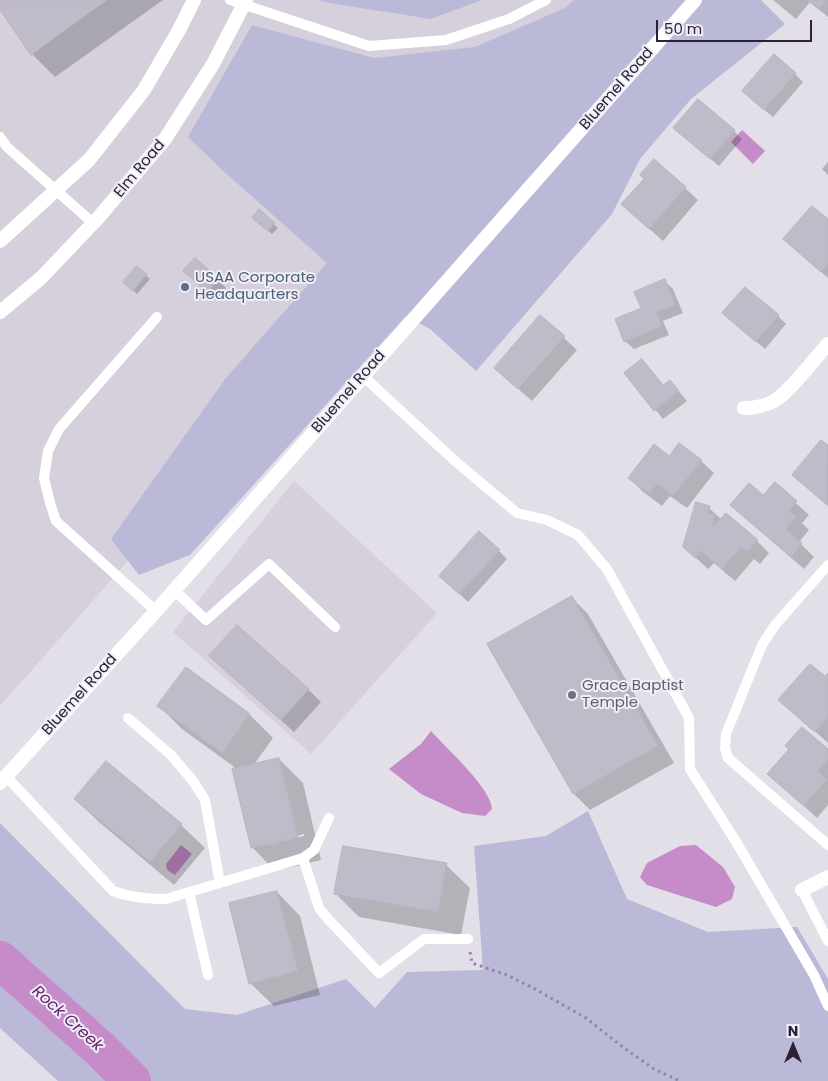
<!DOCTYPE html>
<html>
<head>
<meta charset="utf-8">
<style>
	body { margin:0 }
	#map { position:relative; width:828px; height:1081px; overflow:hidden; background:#e2dfe8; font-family:Poppins,sans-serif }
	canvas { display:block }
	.north { position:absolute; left:768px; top:1021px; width:50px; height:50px; -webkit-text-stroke:4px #f0eef6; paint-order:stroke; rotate:0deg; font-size:14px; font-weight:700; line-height:20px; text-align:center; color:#2c2137 }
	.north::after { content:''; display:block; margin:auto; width:18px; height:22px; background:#2c2137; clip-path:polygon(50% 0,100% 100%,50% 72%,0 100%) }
	.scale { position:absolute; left:656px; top:20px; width:156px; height:22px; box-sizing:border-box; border:2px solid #2c2137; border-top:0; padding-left:6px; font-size:15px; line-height:18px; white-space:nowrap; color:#2c2137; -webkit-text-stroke:4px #f0eef6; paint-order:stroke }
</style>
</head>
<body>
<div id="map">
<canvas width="828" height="1081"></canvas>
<div class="north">N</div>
<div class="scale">50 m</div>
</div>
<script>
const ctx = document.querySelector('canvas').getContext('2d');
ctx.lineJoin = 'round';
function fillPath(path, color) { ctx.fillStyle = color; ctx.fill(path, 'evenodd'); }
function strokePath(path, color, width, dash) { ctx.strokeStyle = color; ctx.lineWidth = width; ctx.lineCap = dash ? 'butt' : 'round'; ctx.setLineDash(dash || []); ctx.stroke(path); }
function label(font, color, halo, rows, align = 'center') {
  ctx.font = font + ' Poppins,sans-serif'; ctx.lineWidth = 4; ctx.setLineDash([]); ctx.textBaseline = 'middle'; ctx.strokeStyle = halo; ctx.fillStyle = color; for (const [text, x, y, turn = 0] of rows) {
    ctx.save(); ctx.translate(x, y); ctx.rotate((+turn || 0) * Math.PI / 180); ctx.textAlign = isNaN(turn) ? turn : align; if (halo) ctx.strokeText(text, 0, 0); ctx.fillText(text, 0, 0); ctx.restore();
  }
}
const built = new Path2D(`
	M0,0H623L0,706Z
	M294,481L437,613L311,754L173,632Z`);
const green = new Path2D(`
	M318,0H482L431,19L329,3Z
	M574,0H761L785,24L691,99L640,159L612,214L476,371L430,329L406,316L190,555L139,575L111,539L226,378L327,263L220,168L188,137L252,25L374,58L475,47L565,8Z
	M588,811L627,899L708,932L797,927L828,979V1081H58L0,1028V823L185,1009L237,1015L346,979L375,1008L407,972L483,970L474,846L546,836Z`);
const water = new Path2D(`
	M742,130L765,151L753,164L731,142Z
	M431,731C446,748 491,788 492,809L485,816L462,813L421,794L389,769L421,744Z
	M181,845L192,854L175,875L167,870L166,864Z
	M696,845L723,867L735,887L732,899L716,907L647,885L640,877L647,863L680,846Z`);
const shadow = new Path2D(`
	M0,0H163L55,77L32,54L0,8Z
	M773,0H828V17L810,2L796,19Z
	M795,74L803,82L773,117L752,100Z
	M734,131L742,139L719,166L683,136Z
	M828,162V175L822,169Z
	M685,188L698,200L663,241L636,217Z
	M259,211L278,228L272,234L257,221Z
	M828,221V278L784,239Z
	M138,268L150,279L137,294L125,282Z
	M193,279L218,280L226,288L216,300Z
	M664,281L673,289L683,313L663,321L669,335L634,349L625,341L642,309Z
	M778,316L786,324L765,349L733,322Z
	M541,317L577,350L532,401L508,380Z
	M626,374L664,386L670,381L687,401L663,419Z
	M822,442L828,447V506L793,475Z
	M669,458L701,461L714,473L687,508L670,496L662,506L642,491L630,478Z
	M775,484L809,515L802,523L809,530L799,542L814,557L804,569L731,505L763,497Z
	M709,508L722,520L757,541L769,553L760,564L754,559L735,581L714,563L708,569L684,547Z
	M499,551L507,559L468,602L449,584Z
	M571,597L588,614L674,763L590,810L574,794L488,644Z
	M210,656L308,689L321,702L294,732Z
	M186,669L250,715L273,738L253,766L279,759L303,783L321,860L275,871L252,847L237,769L182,729L159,706ZM304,834V836L267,845V843Z
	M828,675V743L780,700L825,678Z
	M828,751V805L817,818L769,774Z
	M75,799L181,825L205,848L174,885L99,822Z
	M446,865L470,888L461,935L359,917L336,894Z
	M277,892L300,916L320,995L274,1006L250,983Z`);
const river = new Path2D(`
	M0,960L99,1048L132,1081`);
const building = new Path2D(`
	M0,0H107L31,55L0,10Z
	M808,0H827L819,9Z
	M774,54L796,73L764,110L742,91Z
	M698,99L735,130L710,159L673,128Z
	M654,159L686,187L649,229L621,204L644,179L640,175Z
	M812,206L828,219V264L821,272L783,239Z
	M259,209L275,223L268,231L252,218Z
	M195,258L219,279L207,292L183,271Z
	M137,266L147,274L133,291L123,282Z
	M665,279L675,305L656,312L662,326L624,342L615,319L641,308L634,292Z
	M745,287L779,315L756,342L722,313Z
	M540,315L565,336L518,389L494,368Z
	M642,359L663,385L670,380L679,391L654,411L624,373Z
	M821,440L828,445L827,505L792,475Z
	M679,443L702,460L673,496L657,484L649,494L628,478L654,444L669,456Z
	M775,482L797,501L789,511L797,517L786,529L802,543L791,557L730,505L749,483L763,495Z
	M696,502L710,506L708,513L715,515L712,526L713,527L726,513L758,540L747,552L741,547L722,569L701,551L695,558L683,547Z
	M479,531L500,550L459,594L439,576Z
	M572,596L658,746L573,794L487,644Z
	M237,625L309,689L281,720L209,656Z
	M810,664L825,676L828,673V718L815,732L778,700Z
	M186,667L250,714L222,753L157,706Z
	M802,727L828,749V760L818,771L827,779L804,806L767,774L789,749L785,746Z
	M279,758L298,837L251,848L232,769Z
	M106,761L182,824L150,862L74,799Z
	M343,846L447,863L438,912L334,894Z
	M277,891L298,971L249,984L229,903Z`);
const path = new Path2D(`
	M470,952L472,963L507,975L535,989L586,1018L624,1048L654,1069L680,1081`);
const service = new Path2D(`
	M230,0L369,46L446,40L509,19L546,0
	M0,137L7,147L93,223
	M363,376L455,461L517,513L547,520L578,535L607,569L689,718L690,769L735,840L814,975L828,1006
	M828,565L775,625L762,645L726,734L725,748L728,758L828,845
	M174,590L206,620L269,564L335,627
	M156,611L56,521L50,503L44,478L48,451L59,429L157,317
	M128,718L171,755L193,781L205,800L220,883
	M6,776L113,891C131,898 148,899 166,899L303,858L314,850L329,818
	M303,858L319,908L329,920L379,973L424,939H468
	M802,890L828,941
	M189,892L208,975`);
const minor = new Path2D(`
	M0,241L89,160L144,90L179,30L194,0
	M0,312L41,278L98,218L165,139L213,64L246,0
	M744,408C754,408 765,406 774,401C789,393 815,358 828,344
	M0,783L156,611L695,0
	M802,890L828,877`);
const markers = [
	[185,287,5,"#5c6f8a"],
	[572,695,5,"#6b7280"]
];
const streetNames = [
	["Bluemel Road",617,89,-49],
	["Elm Road",140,169,-50],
	["Bluemel Road",349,392,-49],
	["Bluemel Road",80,695,-48]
];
const serviceNames = [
	["USAA Corporate",195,278],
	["Headquarters",195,295]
];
const worshipNames = [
	["Grace Baptist",582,686],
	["Temple",582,703]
];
const waterNames = [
	["Rock Creek",67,1019,42]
];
fillPath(built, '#d5d0dc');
fillPath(green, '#bbb9d8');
fillPath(water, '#c68bc9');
fillPath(shadow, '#0003');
strokePath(river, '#c68bc9', 38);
fillPath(building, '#c0bbc9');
strokePath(building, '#b8b2c1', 1);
strokePath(path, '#9582a9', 3, [2.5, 4]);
strokePath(service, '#fff', 10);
strokePath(minor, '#fff', 14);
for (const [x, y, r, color] of markers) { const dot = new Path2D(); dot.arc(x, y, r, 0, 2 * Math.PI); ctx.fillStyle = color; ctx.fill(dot); strokePath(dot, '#f0eef6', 2); }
label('15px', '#2c2137', '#f0eef6', streetNames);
label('15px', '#4e5e75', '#f0eef6', serviceNames, 'left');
label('15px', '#5b616d', '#f0eef6', worshipNames, 'left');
label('italic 16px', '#69226c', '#f0eef6', waterNames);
</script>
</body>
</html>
